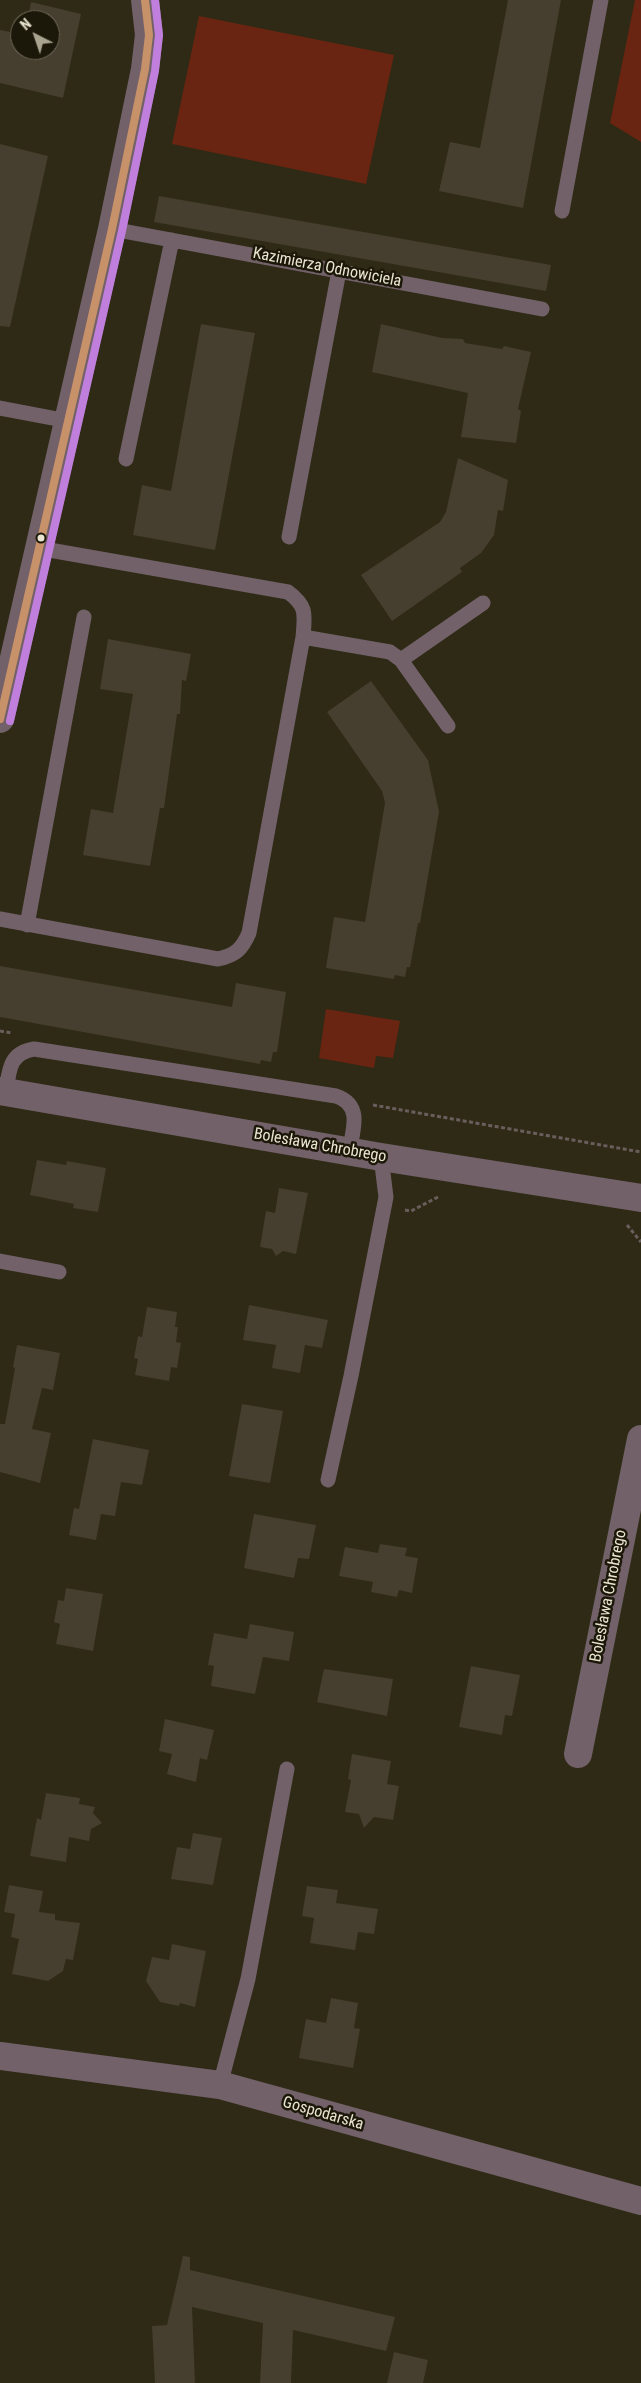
<!DOCTYPE html>
<html>
<head>
<meta charset="utf-8">
<style>
	body { margin:0 }
	#map { position:relative; width:641px; height:2383px; overflow:hidden; background:#2e2a16; font-family:"Roboto Condensed",sans-serif }
	canvas { display:block }
	.north { position:absolute; left:10px; top:10px; width:50px; height:50px; box-sizing:border-box; background:#1c1809; border:1px solid #6e6a59; border-radius:50%; rotate:319deg; font-size:14px; font-weight:700; line-height:20px; text-align:center; color:#eae5d1 }
	.north::after { content:''; display:block; margin:auto; width:18px; height:22px; background:#a8a490; clip-path:polygon(50% 0,100% 100%,50% 72%,0 100%) }
</style>
</head>
<body>
<div id="map">
<canvas width="641" height="2383"></canvas>
<div class="north">N</div>
</div>
<script>
const ctx = document.querySelector('canvas').getContext('2d');
ctx.lineJoin = 'round';
function fillPath(path, color) { ctx.fillStyle = color; ctx.fill(path, 'evenodd'); }
function strokePath(path, color, width, dash) { ctx.strokeStyle = color; ctx.lineWidth = width; ctx.lineCap = dash ? 'butt' : 'round'; ctx.setLineDash(dash || []); ctx.stroke(path); }
function label(font, color, halo, rows, align = 'center') {
  ctx.font = font + ' "Roboto Condensed",sans-serif'; ctx.lineWidth = 5; ctx.setLineDash([]); ctx.textBaseline = 'middle'; ctx.strokeStyle = halo; ctx.fillStyle = color; for (const [text, x, y, turn = 0] of rows) {
    ctx.save(); ctx.translate(x, y); ctx.rotate((+turn || 0) * Math.PI / 180); ctx.textAlign = isNaN(turn) ? turn : align; if (halo) ctx.strokeText(text, 0, 0); ctx.fillText(text, 0, 0); ctx.restore();
  }
}
const green = new Path2D(`
	M635,0H641V142L610,123Z
	M199,16L394,55L366,184L172,144Z
	M326,1009L400,1021L393,1058L376,1056L374,1068L319,1058Z`);
const building = new Path2D(`
	M508,0H561L523,208L439,191L450,142L480,148Z
	M31,2L81,14L63,98L0,83V30L20,34V50H50V20H28Z
	M0,144L48,156L10,327L0,326Z
	M159,196L551,265L546,291L154,222Z
	M201,324L255,333L215,550L133,535L142,485L171,491Z
	M381,324L442,338L463,339L465,343L502,349L504,346L531,352L518,409L521,411L516,443L461,437L468,393L372,372Z
	M458,458L508,480L503,511L498,510L494,535L481,553L460,568L462,572L392,621L361,575L440,522L446,512Z
	M108,639L191,654L186,681L182,680L180,714H177L164,808H160L150,866L83,855L91,809L113,813L133,694L100,689Z
	M371,681L428,760L439,812L420,923H418L410,967H407L405,977L395,975L394,979L326,968L334,917L365,922L385,803L382,791L327,712Z
	M0,966L232,1007L236,983L286,992L277,1052H273L271,1062L261,1060L260,1064L0,1017Z
	M37,1160L66,1165L67,1161L106,1168L98,1212L73,1208L74,1204L30,1195Z
	M279,1188L308,1193L296,1254L283,1251L276,1256L272,1249L260,1247L266,1211L275,1213Z
	M249,1305L328,1320L322,1348L305,1345L300,1373L272,1368L276,1345L243,1340Z
	M147,1307L177,1312L175,1327H178L176,1342L181,1343L177,1368L171,1367L169,1381L135,1375L138,1359L134,1358L138,1336L142,1337Z
	M17,1345L60,1353L53,1390L42,1388L32,1429L51,1433L40,1483L0,1472V1424H5L15,1368L13,1367Z
	M242,1404L283,1411L270,1483L229,1476Z
	M93,1439L149,1450L142,1485L121,1482L115,1516L101,1514L96,1540L69,1535L74,1508L79,1509Z
	M254,1514L316,1525L309,1559L298,1558L294,1578L244,1568Z
	M380,1544L407,1548L405,1556L418,1558L412,1593L399,1590L397,1597L371,1592L373,1582L339,1576L345,1547L378,1553Z
	M66,1588L103,1594L93,1651L56,1644L60,1624L54,1622L58,1600L64,1601Z
	M250,1624L294,1632L289,1661L263,1657L255,1694L211,1686L214,1666L208,1665L214,1633L247,1639Z
	M471,1666L520,1675L512,1716L505,1715L502,1735L459,1727Z
	M324,1669L393,1679L387,1716L317,1702Z
	M165,1719L214,1730L207,1760L200,1758L196,1782L167,1774L172,1754L159,1751Z
	M352,1754L391,1761L387,1784L399,1786L393,1820L374,1817L364,1828L359,1814L345,1812L351,1780L348,1779Z
	M46,1793L80,1798L79,1804L95,1807L93,1813L102,1823L91,1829L89,1841L69,1837L66,1862L30,1856L37,1818L41,1820Z
	M193,1833L222,1838L213,1885L171,1879L177,1847L190,1849Z
	M9,1885L43,1891L39,1912L55,1914V1920L80,1923L73,1960L66,1959L63,1971L48,1981L12,1974L19,1939L11,1937L15,1914L4,1912Z
	M307,1886L338,1890L336,1903L378,1909L374,1934L358,1932L355,1950L310,1943L314,1918L302,1916Z
	M172,1944L206,1951L195,2007L180,2003L179,2006L160,2002L146,1981L152,1957L169,1960Z
	M331,1998L358,2003L354,2028L360,2029L353,2068L299,2058L306,2019L326,2023Z
	M183,2256L190,2257V2270L395,2317L386,2351L293,2330L291,2383H260L263,2323L192,2307L195,2383H155L152,2326L167,2325Z
	M394,2352L428,2360L423,2383H387Z`);
const path = new Path2D(`
	M0,1031L12,1033
	M373,1105L641,1152
	M405,1210L411,1211L440,1196
	M627,1225L641,1242`);
const lane = new Path2D(`
	M562,211L601,0
	M112,229L542,309
	M0,408L68,421
	M126,459L172,240
	M289,537L339,271
	M303,637L390,652L401,660L483,603
	M401,660L448,726
	M0,919L218,959C236,955 242,949 249,933L303,637C305,614 307,606 288,592L38,548
	M27,925L84,617
	M6,1092C9,1071 9,1053 34,1049L336,1096C363,1105 353,1130 349,1152
	M0,1261L59,1272
	M328,1480L351,1376L386,1197L381,1157
	M220,2085L248,1979L287,1769`);
const street = new Path2D(`
	M0,719L112,229L145,69L149,35L145,0
	M0,1091L381,1157L641,1198
	M578,1754L641,1439
	M0,2056L220,2085L641,2201`);
const bus1 = new Path2D(`
	M0,719L112,229L145,69L149,35L145,0`);
const bus2 = new Path2D(`
	M10,721L122,231L155,71L159,35L155,0`);
const markers = [
	[41,538,4.5,"#eae5d1"]
];
const streetNames = [
	["Kazimierza Odnowiciela",327,268,11],
	["Bolesława Chrobrego",320,1146,10],
	["Bolesława Chrobrego",609,1596,-79],
	["Gospodarska",323,2114,16]
];
fillPath(green, '#692511');
fillPath(building, '#463e2e');
strokePath(path, '#6a5e5d', 3, [4, 2.5]);
strokePath(lane, '#726168', 15);
strokePath(street, '#726168', 28);
strokePath(bus1, '#c7916a', 8);
strokePath(bus2, '#c07fdc', 8);
for (const [x, y, r, color] of markers) { const dot = new Path2D(); dot.arc(x, y, r, 0, 2 * Math.PI); ctx.fillStyle = color; ctx.fill(dot); strokePath(dot, '#1c1809', 2); }
label('16px', '#eae5d1', '#1c1809', streetNames);
</script>
</body>
</html>
